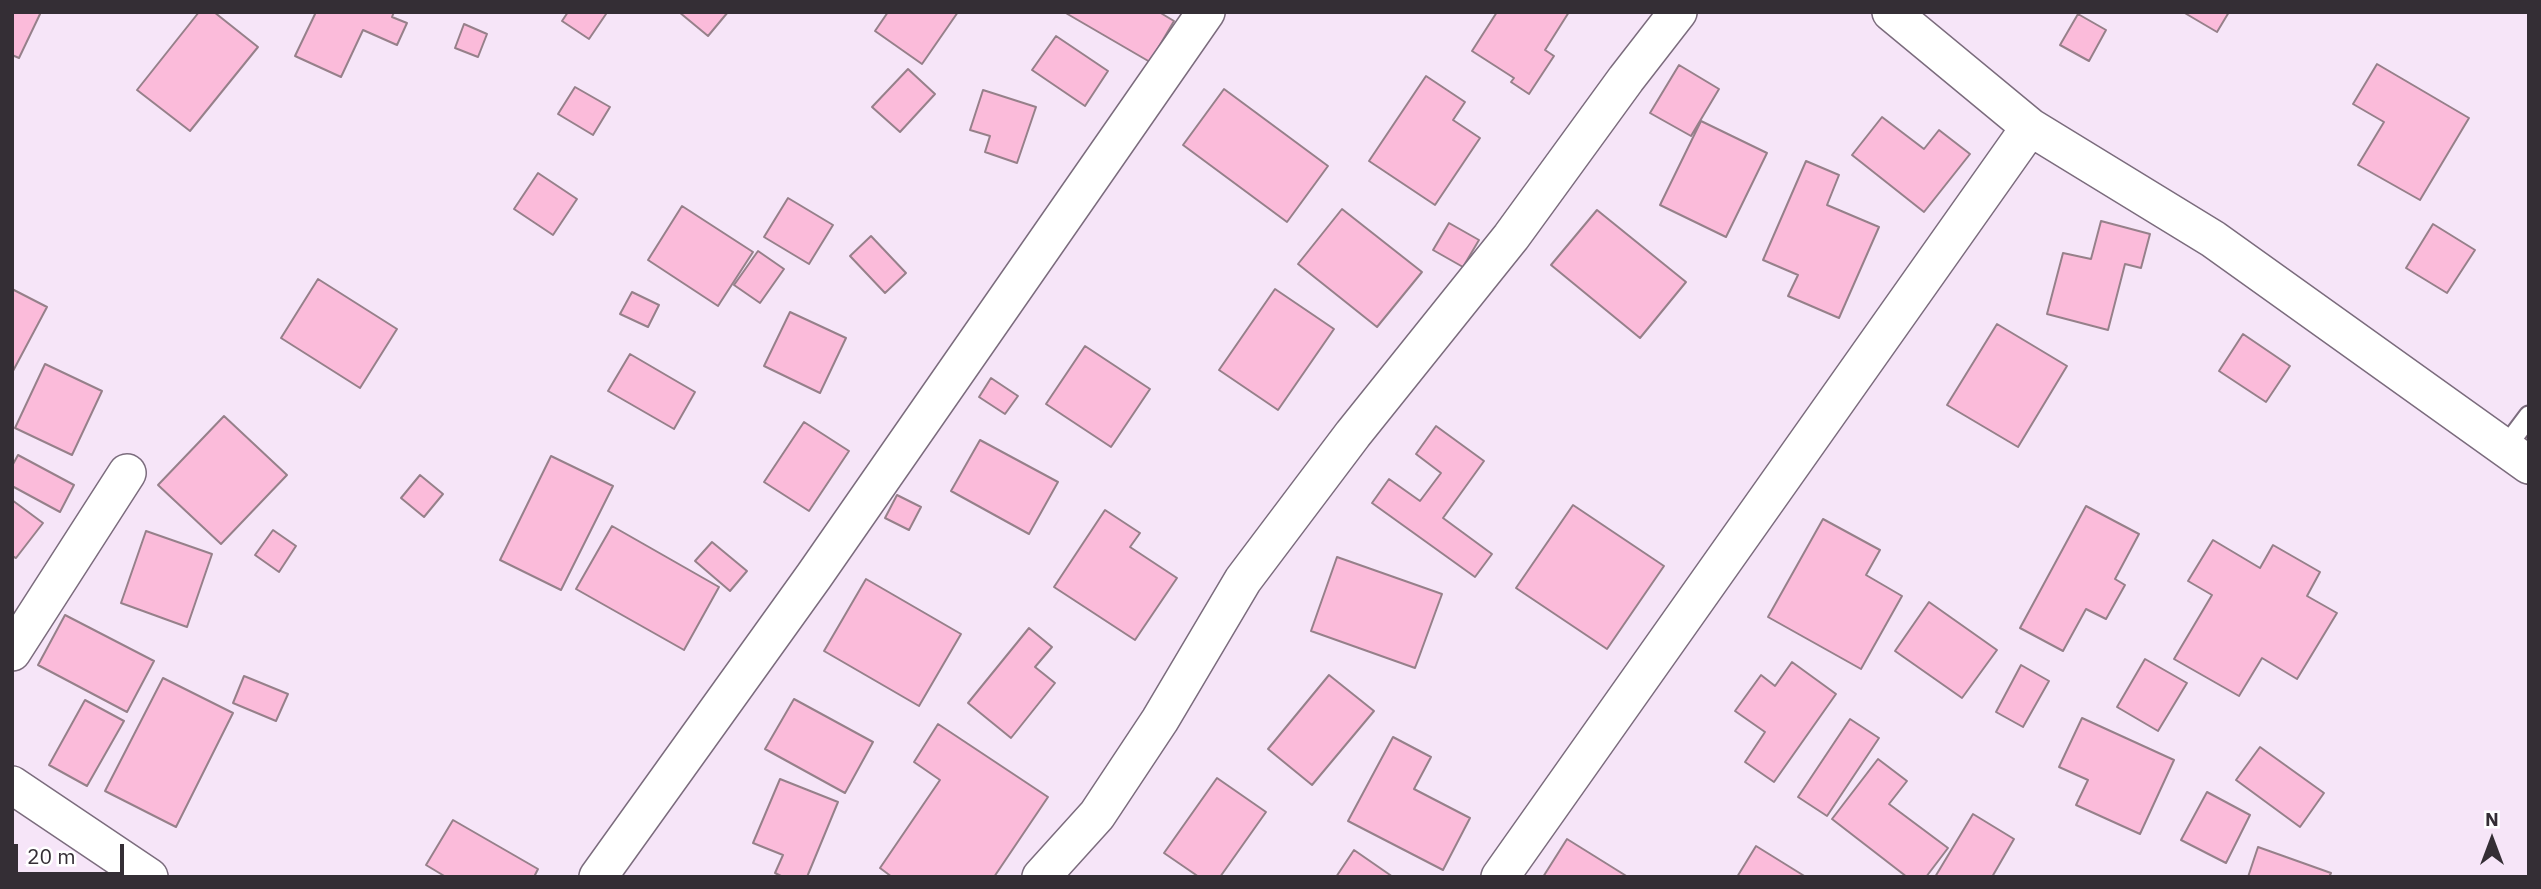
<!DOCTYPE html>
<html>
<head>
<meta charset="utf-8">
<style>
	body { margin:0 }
	#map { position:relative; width:2541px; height:889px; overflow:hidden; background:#f6e5f8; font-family:"IBM Plex Sans",sans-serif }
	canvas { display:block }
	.frame { position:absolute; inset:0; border:14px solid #342e35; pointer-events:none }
	.north { position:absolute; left:2457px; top:805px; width:70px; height:70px; -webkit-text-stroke:5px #fff; paint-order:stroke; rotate:0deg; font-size:19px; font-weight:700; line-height:28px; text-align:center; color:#342e35 }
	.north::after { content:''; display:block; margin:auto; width:24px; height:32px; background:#342e35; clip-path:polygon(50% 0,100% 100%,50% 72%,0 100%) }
	.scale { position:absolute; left:14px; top:844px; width:110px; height:32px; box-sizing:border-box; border:4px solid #342e35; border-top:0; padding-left:9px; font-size:21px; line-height:24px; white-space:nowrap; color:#342e35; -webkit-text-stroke:5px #fff; paint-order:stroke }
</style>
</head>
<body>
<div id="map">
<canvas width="2541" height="889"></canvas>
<div class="frame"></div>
<div class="north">N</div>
<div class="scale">20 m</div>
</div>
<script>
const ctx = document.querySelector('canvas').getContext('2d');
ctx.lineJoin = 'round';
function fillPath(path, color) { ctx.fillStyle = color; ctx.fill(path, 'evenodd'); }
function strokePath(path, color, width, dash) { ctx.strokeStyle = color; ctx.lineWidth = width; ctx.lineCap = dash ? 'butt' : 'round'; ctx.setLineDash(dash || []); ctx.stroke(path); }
const building = new Path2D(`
	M12,12H41L19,58L12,55Z
	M199,12H214L258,47L190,131L137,90Z
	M316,12H394L392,17L407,23L397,45L363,30L341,77L295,56Z
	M568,12H603L606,14L589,39L562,21Z
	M679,12H728L708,36Z
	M888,12H958L922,64L875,31Z
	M1064,12H1159L1174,21L1150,62Z
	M1497,12H1569L1545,50L1554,56L1529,94L1511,82L1514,78L1472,51Z
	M2183,12H2229L2217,32Z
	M2078,14L2106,30L2089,61L2060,45Z
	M464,24L487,34L478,57L455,48Z
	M1056,36L1108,71L1085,106L1032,70Z
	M2377,64L2469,118L2420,200L2358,165L2384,122L2353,104Z
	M1679,65L1719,89L1691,136L1650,113Z
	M908,69L935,94L900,132L872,107Z
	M1426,76L1465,102L1453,120L1480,138L1435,205L1369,161Z
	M575,87L610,107L593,135L558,114Z
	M1224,89L1328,166L1287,222L1183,145Z
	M983,90L1036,107L1017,163L985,152L990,136L970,130Z
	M1882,117L1924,149L1939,130L1970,154L1924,212L1852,155Z
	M1701,121L1767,153L1726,237L1660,205Z
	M1806,161L1839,175L1827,205L1879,227L1839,318L1788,296L1798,275L1763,260Z
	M538,173L577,199L553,235L514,209Z
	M788,198L833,225L809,264L764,237Z
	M682,206L753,252L718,306L648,260Z
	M1342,209L1422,272L1377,327L1298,264Z
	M1597,210L1686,282L1640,338L1551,265Z
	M2101,221L2150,234L2141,268L2125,264L2108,330L2047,314L2063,253L2091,259Z
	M1449,223L1479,240L1463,267L1433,250Z
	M2433,224L2475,250L2447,293L2406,268Z
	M871,236L906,273L885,293L850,256Z
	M758,251L784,269L760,303L734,285Z
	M318,279L397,329L360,388L281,338Z
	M12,289L47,307L13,371H12Z
	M1275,289L1334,329L1278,410L1219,370Z
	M632,292L659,305L648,327L620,314Z
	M790,312L846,338L820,393L764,366Z
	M1997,324L2067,366L2018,447L1947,405Z
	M2243,334L2290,366L2266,402L2219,371Z
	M1085,346L1150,389L1111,447L1046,404Z
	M630,354L695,392L674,429L608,391Z
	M45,364L102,391L72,455L15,428Z
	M991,378L1018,396L1005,414L979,397Z
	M224,416L287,475L221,544L158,485Z
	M804,422L849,451L809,511L764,482Z
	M1436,426L1484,461L1443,518L1492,554L1475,577L1372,503L1389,479L1420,501L1441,473L1416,454Z
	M980,440L1058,482L1029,534L951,491Z
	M18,455L74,485L60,512L12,486V466Z
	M551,456L613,486L561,590L500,560Z
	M420,475L443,494L424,517L401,498Z
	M897,495L921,507L909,530L885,518Z
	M12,500L43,523L16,558L12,556Z
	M1573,505L1664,566L1607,649L1516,588Z
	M2086,506L2139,534L2115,579L2125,585L2106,619L2086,609L2063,651L2020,628Z
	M1105,510L1140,533L1130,547L1177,578L1135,640L1054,587Z
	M1823,519L1880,550L1866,575L1902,596L1861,669L1768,617Z
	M612,526L719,587L684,650L576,589Z
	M273,530L296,546L279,572L255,555Z
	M146,531L212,554L187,627L121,603Z
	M2213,540L2260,568L2273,545L2320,572L2307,596L2337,613L2297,679L2262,658L2239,696L2174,659L2212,595L2188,581Z
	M712,542L747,571L730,591L695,561Z
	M1337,557L1442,594L1415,668L1311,631Z
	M866,579L961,634L919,706L824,651Z
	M1929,602L1997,650L1962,698L1895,651Z
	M65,615L154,661L127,712L38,665Z
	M1029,628L1052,647L1035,667L1055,683L1011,738L968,703Z
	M2145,659L2187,683L2158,731L2117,707Z
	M1792,662L1836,694L1774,782L1745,762L1765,732L1735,711L1761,675L1775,686Z
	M2021,665L2049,681L2023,727L1996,712Z
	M1329,675L1374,711L1312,785L1268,749Z
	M244,676L288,694L276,721L233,703Z
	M163,678L233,713L176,827L105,791Z
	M794,699L873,742L845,793L765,749Z
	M85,700L124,721L87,786L49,765Z
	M2082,718L2174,760L2140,834L2076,805L2088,780L2059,767Z
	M1850,719L1879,738L1827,816L1798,797Z
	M938,724L1048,797L994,877H892L880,868L940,780L914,762Z
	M1393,737L1431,757L1414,789L1470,818L1443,870L1348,821Z
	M2260,747L2324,793L2300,827L2236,780Z
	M1878,759L1907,781L1889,804L1948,848L1926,877H1907L1832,819Z
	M1217,778L1266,812L1220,877H1199L1164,853Z
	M780,779L838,802L807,877H783L775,873L783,855L753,843Z
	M2207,792L2250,815L2226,863L2181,840Z
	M1973,814L2014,839L1992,877H1935Z
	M453,820L538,869L534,877H446L426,865Z
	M1567,839L1628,877H1543Z
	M1756,846L1806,877H1737Z
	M2258,847L2331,873L2329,877H2248Z
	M1354,850L1393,877H1336Z`);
const service = new Path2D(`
	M2505,448L2529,416`);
const minor = new Path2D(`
	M1891,12L2030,127L2213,239L2529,465
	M12,652L127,473
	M12,785L149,877
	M598,877L814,576L1206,12
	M1041,877L1097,815L1160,720L1243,580L1353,434L1511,237L1626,79L1678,12
	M1500,877L2030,127`);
fillPath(building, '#fbbbda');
strokePath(building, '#96808a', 2);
strokePath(service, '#7b6c7d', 23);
strokePath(minor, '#7b6c7d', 40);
strokePath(service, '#fff', 19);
strokePath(minor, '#fff', 37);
</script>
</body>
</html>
